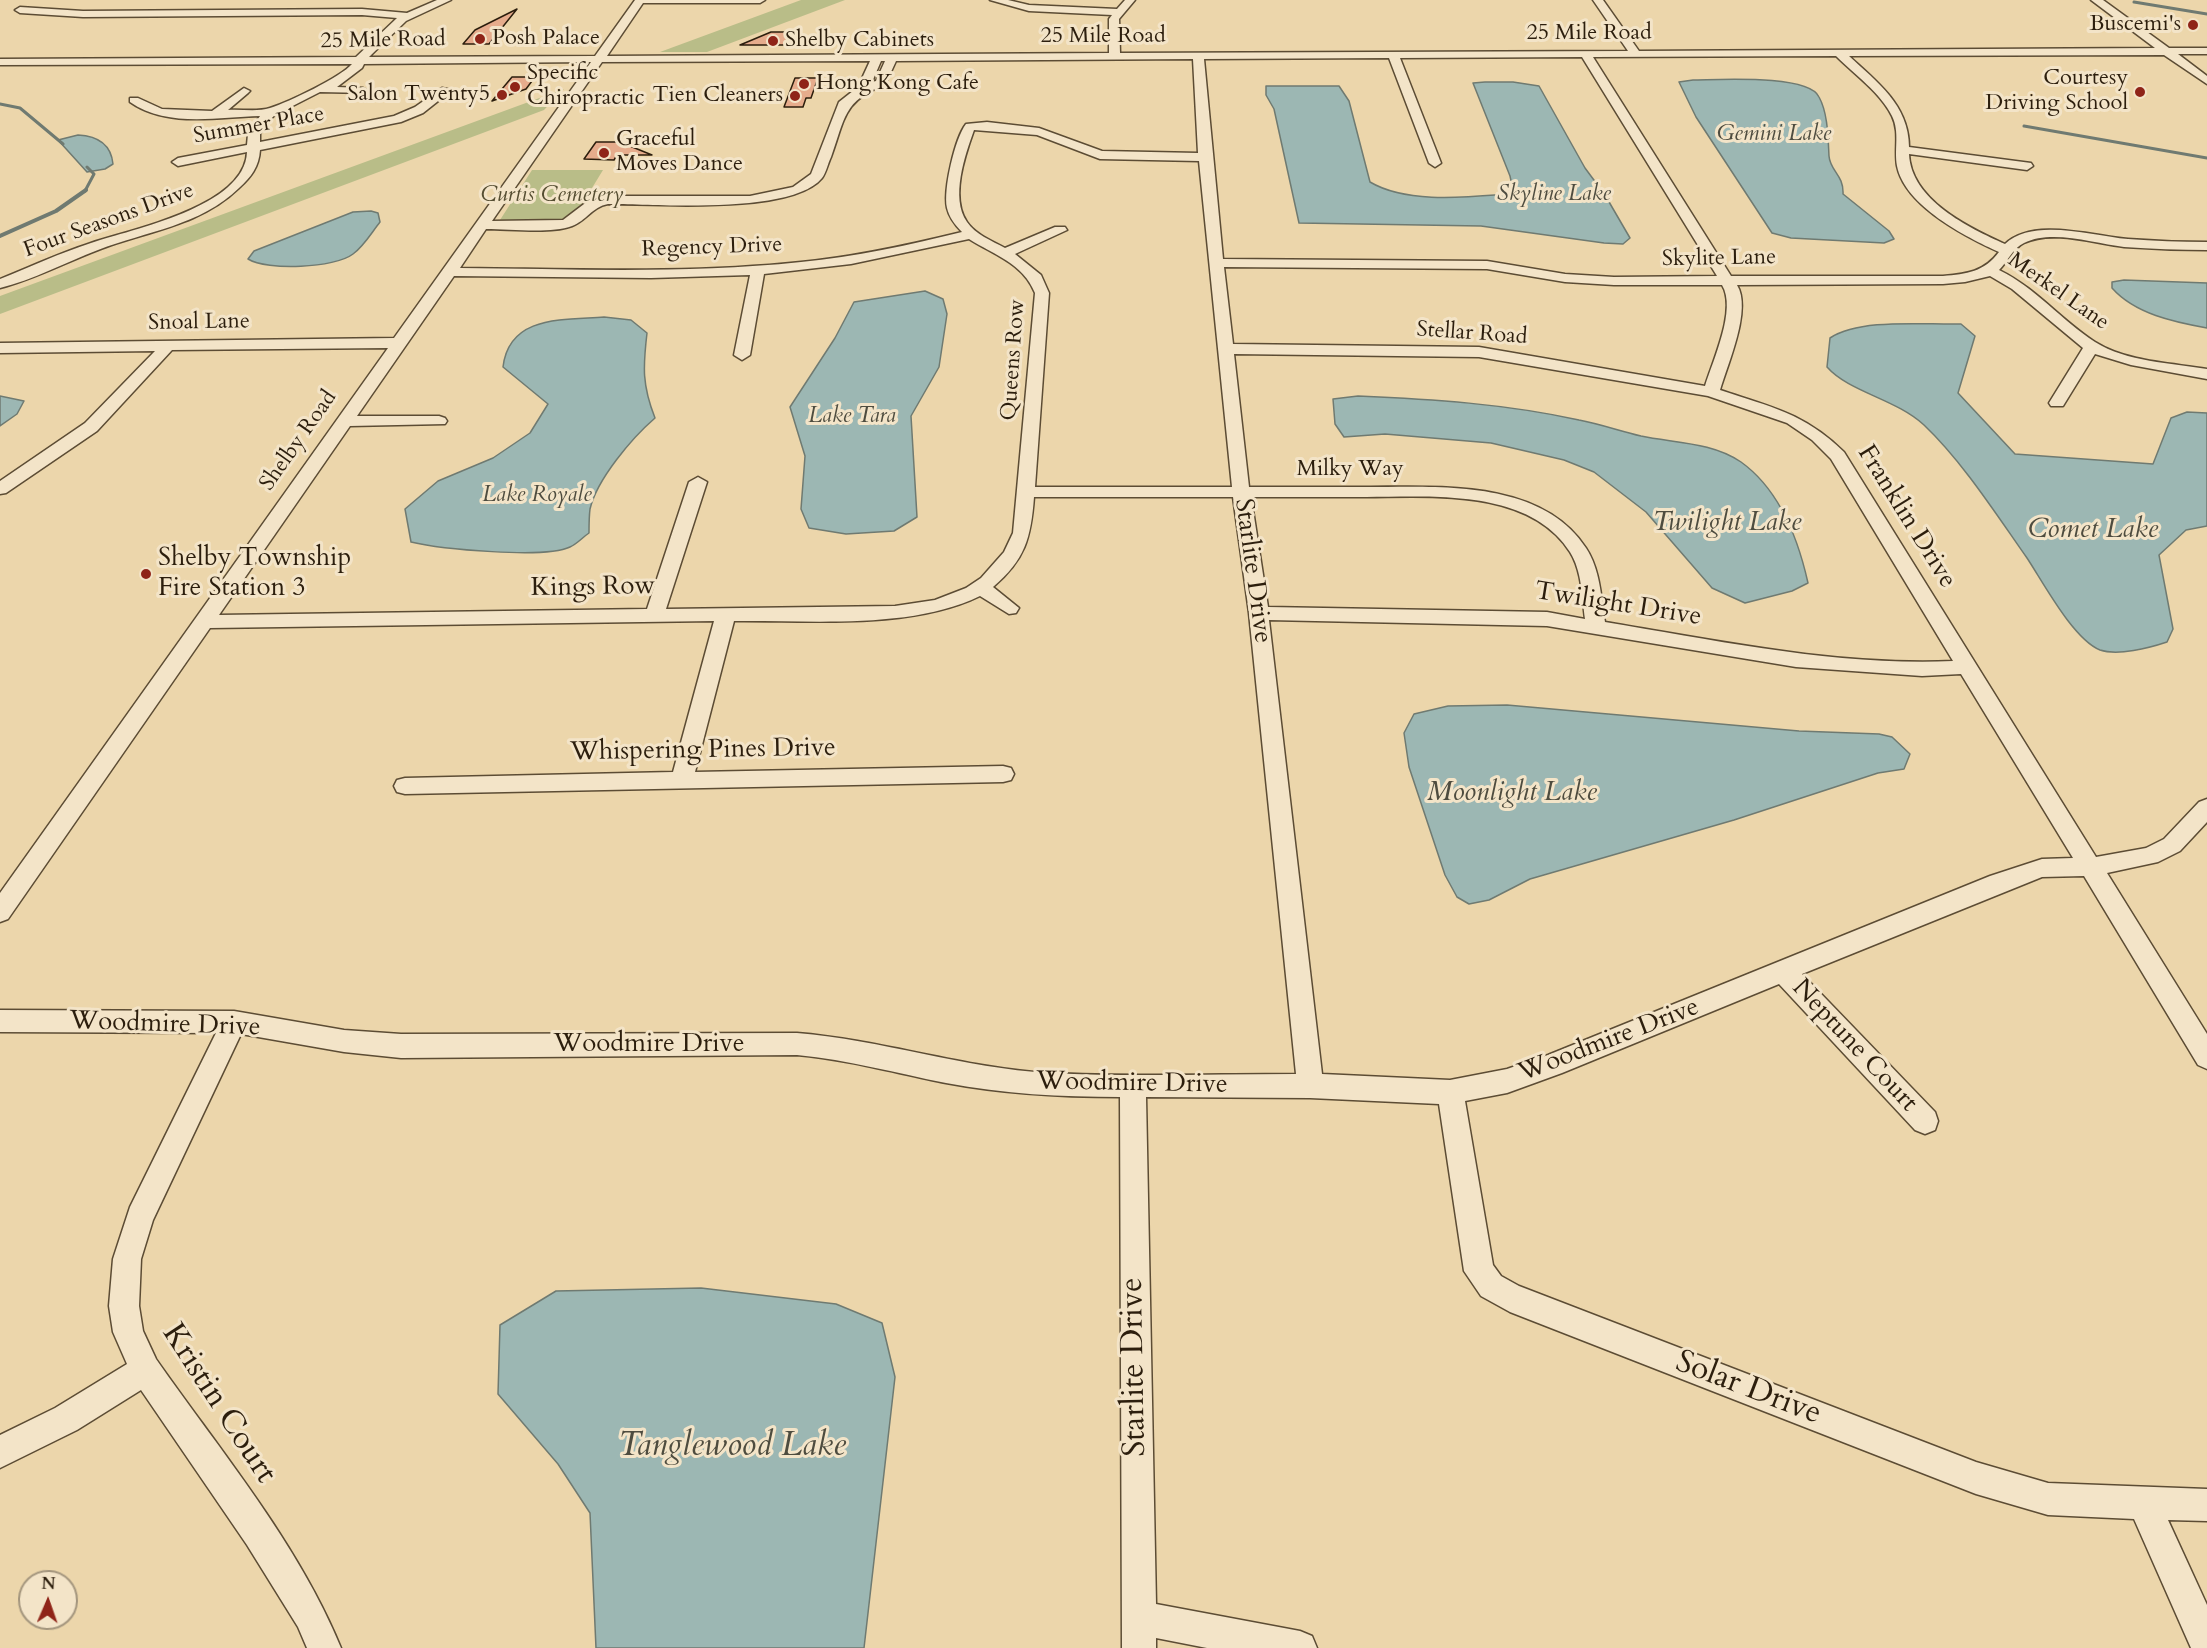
<!DOCTYPE html>
<html>
<head>
<meta charset="utf-8">
<style>
	body { margin:0 }
	#map { position:relative; width:2207px; height:1648px; overflow:hidden; background:#ecd6ab; font-family:Cardo,serif }
	canvas { display:block }
	.north { position:absolute; left:18px; top:1570px; width:60px; height:60px; box-sizing:border-box; background:#f3e4c8; border:2px solid #a3957d; border-radius:50%; rotate:2deg; font-size:16px; font-weight:700; line-height:24px; text-align:center; color:#2c1e0d }
	.north::after { content:''; display:block; margin:auto; width:21px; height:27px; background:#8f2418; clip-path:polygon(50% 0,100% 100%,50% 72%,0 100%) }
</style>
</head>
<body>
<div id="map">
<canvas width="2207" height="1648"></canvas>
<div class="north">N</div>
</div>
<script>
const ctx = document.querySelector('canvas').getContext('2d');
ctx.lineJoin = 'round';
function fillPath(path, color) { ctx.fillStyle = color; ctx.fill(path, 'evenodd'); }
function strokePath(path, color, width, dash) { ctx.strokeStyle = color; ctx.lineWidth = width; ctx.lineCap = dash ? 'butt' : 'round'; ctx.setLineDash(dash || []); ctx.stroke(path); }
function label(font, color, halo, rows, align = 'center') {
  ctx.font = font + ' Cardo,serif'; ctx.lineWidth = 6; ctx.setLineDash([]); ctx.textBaseline = 'middle'; ctx.strokeStyle = halo; ctx.fillStyle = color; for (const [text, x, y, turn = 0] of rows) {
    ctx.save(); ctx.translate(x, y); ctx.rotate((+turn || 0) * Math.PI / 180); ctx.textAlign = isNaN(turn) ? turn : align; if (halo) ctx.strokeText(text, 0, 0); ctx.fillText(text, 0, 0); ctx.restore();
  }
}
const green = new Path2D(`
	M801,0H845L707,52H660Z
	M564,89L544,110L0,314V296Z
	M532,170H603L581,206L567,220H500Z`);
const water = new Path2D(`
	M1693,80C1717,80 1808,74 1819,97C1828,113 1828,138 1829,156C1830,171 1844,175 1843,194L1889,231L1894,239L1884,243L1791,238L1772,233L1696,117L1679,82Z
	M1485,82H1513L1539,86L1585,168L1605,195L1630,238L1623,244L1604,243L1481,226L1299,223L1274,109L1266,95V86H1339L1349,101L1370,182C1407,204 1468,197 1510,194L1513,190L1510,176L1473,83Z
	M78,135C98,136 111,144 113,164L105,169L87,172L58,140Z
	M371,211L378,213L380,222C372,232 364,246 353,254C335,268 267,271 248,259L254,251L353,212Z
	M2124,280L2207,283V328C2174,322 2135,314 2112,288V282Z
	M925,291L943,299L947,314L939,367L911,416L917,517L894,531L846,534L809,528L801,509L805,456L790,407L835,338L854,302Z
	M604,317L631,320L647,333C643,367 642,385 655,418C632,438 597,479 590,509C589,517 589,525 589,533C583,537 577,544 570,547C545,559 440,549 411,542L405,509L438,481L493,458L530,433L548,404L503,367C509,315 563,320 604,317Z
	M1961,324L1975,336L1958,393L2015,454L2153,464L2171,418L2187,412L2207,413V526L2186,530L2159,555L2173,629L2167,642C2149,648 2118,656 2100,650C2073,639 2043,582 2027,558C1996,514 1962,461 1924,425C1896,399 1849,392 1827,367L1830,338C1861,318 1923,325 1961,324Z
	M0,396L24,401L17,414L0,426Z
	M1358,396C1431,399 1507,404 1579,420C1600,424 1620,431 1641,436C1674,443 1712,442 1741,462C1780,490 1798,538 1808,583L1792,591L1745,603L1712,588L1646,512L1594,472L1564,460L1491,443L1385,434L1344,437L1335,424L1333,399Z
	M1507,705L1799,731L1879,734L1892,737L1910,754L1904,769L1878,773L1734,820L1530,879L1489,900L1469,904L1457,897L1445,875L1409,767L1404,733L1414,714L1448,706Z
	M701,1288L836,1304L882,1323L895,1377L864,1648H596L590,1513L558,1464L498,1394L500,1325L556,1291Z`);
const streamFar1 = new Path2D(`
	M2134,2L2207,14
	M0,104L20,108L63,144
	M2024,126L2207,158
	M85,191L94,174L87,167`);
const stream = new Path2D(`
	M0,236L56,211L86,190`);
const building = new Path2D(`
	M517,9L489,44H463L475,30Z
	M771,32H794L789,45H740Z
	M512,77H535L526,89L492,101Z
	M795,78H818L811,98H806L803,107H784Z
	M596,142H620L652,155H617L614,160L584,159Z`);
const minor = new Path2D(`
	M437,0H451L406,21L369,57L595,56L635,0H765L760,3H643L607,56L1109,53V19L1112,15L1029,11L990,0H1008L1029,5L1117,9L1125,0H1135L1119,19L1120,53L1628,51L1593,0H1603L1639,51L2155,48L2091,0H2103L2169,48H2207V54H2178L2207,76V84L2164,55L1849,56C1877,82 1909,105 1909,147L2031,163L2033,166L2027,170L1909,154C1911,200 1969,228 2005,244C2033,217 2093,236 2128,239C2154,241 2180,242 2207,242V250C2179,250 2152,249 2124,247C2095,244 2053,229 2024,243C2013,248 2008,261 1999,270C2036,288 2061,320 2095,342C2127,362 2171,363 2207,369V379L2131,365L2095,354L2063,406H2051L2049,403L2083,348L2012,289L1990,276L1965,282L1943,284L1737,285C1752,309 1728,363 1720,390C1771,407 1804,413 1844,452L2096,857L2146,848L2164,839L2199,802L2207,799V822L2180,851L2158,862L2107,873L2207,1034V1069L2198,1065L2084,876L2042,877L1802,974L1935,1112L1938,1121L1935,1130L1925,1134L1915,1130L1779,984L1562,1073L1507,1093L1465,1101L1493,1265L1501,1276L1519,1286L1976,1462L2048,1483L2207,1489V1521L2168,1520L2207,1605V1648H2191L2134,1519L2048,1515L1976,1494L1510,1312L1481,1296L1464,1271L1439,1104L1310,1098L1146,1097L1156,1604L1300,1631L1312,1636L1317,1648H1207L1156,1638V1648H1122L1120,1097C1061,1097 1004,1094 946,1083C895,1073 849,1060 797,1055L401,1058L344,1052L241,1034L153,1220L141,1259L139,1306L143,1331L156,1359C221,1452 298,1543 341,1648H307L298,1627L247,1545L141,1390L77,1430L0,1468V1435L55,1408L127,1364L113,1332L109,1306L113,1259L130,1207L216,1033L0,1032V1010L234,1011L344,1030L401,1034L797,1033C882,1040 964,1068 1049,1073C1131,1077 1214,1074 1296,1074L1249,613L1233,497H1034C1031,538 1025,560 993,587L1019,608L1016,613L1009,614L980,596C911,630 810,620 734,621L695,772L1003,766L1011,768L1014,774L1011,780L1003,782L405,794L397,792L394,786L397,780L405,778L673,772L714,621L210,628L8,919L0,922V893L388,348L172,350L97,431L6,493L0,494V481L85,423L155,351L0,353V343L394,338L591,62L364,64L362,68L337,87L363,88L369,91L367,93L320,92L275,115L266,123L260,134V142L394,116L415,107L442,88L452,90L423,113L401,122L260,150C259,167 251,177 239,188C200,226 147,231 98,250C66,262 33,280 0,288V279C30,267 60,253 91,243C132,229 245,207 247,152L178,166L172,162L178,158L247,145L248,134L260,116C217,117 167,128 130,102V98H138L162,109L212,111L244,88L250,91L248,93L228,110C241,109 258,112 270,108C289,102 341,77 352,64L0,65V59L356,57L397,18L362,15L83,17L20,13L15,10L20,7L83,11L362,9L407,13ZM1836,56C1855,75 1880,92 1892,116C1900,132 1894,149 1897,166C1905,206 1966,237 1999,252C1984,272 1967,274 1943,276H1731L1593,57ZM1582,57L1717,276L1614,277L1565,274L1487,261L1223,259L1204,59L1389,58L1429,163L1435,167L1441,163L1400,58ZM1193,59L1198,153L1102,151L1039,128L987,122L966,124C955,138 943,190 947,208C949,217 955,225 962,232C909,245 855,257 801,262C687,274 573,269 460,268L486,229C510,229 551,234 572,226C586,221 592,207 608,204C655,204 792,215 822,178C826,173 828,163 831,157C845,119 843,100 885,85L896,61ZM870,61L858,87L839,102L811,174L793,187L750,196H608L588,201L563,220L492,221L602,62ZM881,61H885L876,81L872,82ZM974,130L1037,135L1100,159L1199,161L1232,487H1035L1049,293L1041,275L1015,254L1067,230L1065,227H1055L1005,248C992,241 975,234 967,222C950,198 965,155 974,130ZM969,239C994,255 1023,263 1035,293L1013,533L1004,552L981,578L966,588L935,600L895,606L666,609L707,482L698,477L689,482L647,609L219,615L350,426L445,424L447,421L445,418L439,416H357L454,276L651,278L750,275L734,355L742,360L750,355L764,274L851,264ZM1224,267L1487,269L1565,282L1614,285H1722C1737,309 1713,360 1705,386L1479,347L1233,344ZM1234,354L1479,357L1708,396L1787,423L1812,440L1831,459L1953,661C1836,666 1720,641 1605,622C1601,597 1600,569 1586,548C1541,479 1439,487 1367,487C1328,487 1289,487 1249,487ZM1251,497C1289,497 1327,497 1366,497C1431,497 1529,488 1570,552C1582,571 1582,597 1585,619L1547,612L1268,607ZM1269,620L1547,626L1796,667L1922,676L1961,674L2073,858L2042,859L1990,876L1548,1055L1507,1069L1450,1080L1322,1074Z`);
const markers = [
	[2193,25,6,"#8f2418"],
	[480,39,6,"#8f2418"],
	[773,41,6,"#8f2418"],
	[804,84,6,"#8f2418"],
	[515,87,6,"#8f2418"],
	[2140,92,6,"#8f2418"],
	[502,95,6,"#8f2418"],
	[795,96,6,"#8f2418"],
	[604,153,6,"#8f2418"],
	[146,574,6,"#8f2418"]
];
const farPoinames = [
	["Buscemi's",2181,25,"right"],
	["Posh Palace",492,39],
	["Shelby Cabinets",785,41],
	["Specific",527,74],
	["Chiropractic",527,99],
	["Courtesy",2128,79,"right"],
	["Driving School",2128,104,"right"],
	["Hong Kong Cafe",816,84],
	["Salon Twenty5",490,95,"right"],
	["Tien Cleaners",783,96,"right"],
	["Graceful",616,140],
	["Moves Dance",616,165]
];
const farStreetnames = [
	["25 Mile Road",1589,34],
	["25 Mile Road",1103,37],
	["25 Mile Road",383,41,-1],
	["Summer Place",259,126,-10],
	["Four Seasons Drive",109,221,-20],
	["Regency Drive",712,248,-2],
	["Skylite Lane",1719,259,-1],
	["Merkel Lane",2058,292,35],
	["Snoal Lane",199,323,-1],
	["Stellar Road",1472,334,4],
	["Queens Row",1014,360,-86],
	["Shelby Road",299,441,-55],
	["Milky Way",1350,470]
];
const farWaternames = [
	["Gemini Lake",1774,135],
	["Skyline Lake",1554,195],
	["Lake Tara",852,417],
	["Lake Royale",537,496]
];
const farParknames = [
	["Curtis Cemetery",552,196]
];
const streetNames = [
	["Franklin Drive",1906,517,58],
	["Starlite Drive",1252,571,82],
	["Kings Row",593,588,-1],
	["Twilight Drive",1618,605,9],
	["Whispering Pines Drive",703,751,-1],
	["Woodmire Drive",165,1025,2],
	["Woodmire Drive",1609,1041,-21],
	["Woodmire Drive",649,1045],
	["Neptune Court",1854,1046,47],
	["Woodmire Drive",1132,1084,1]
];
const poiNames = [
	["Shelby Township",158,559],
	["Fire Station 3",158,589]
];
const waterNames = [
	["Twilight Lake",1727,524],
	["Comet Lake",2093,531],
	["Moonlight Lake",1512,794]
];
const nearStreetnames = [
	["Starlite Drive",1135,1367,-91],
	["Solar Drive",1748,1389,21],
	["Kristin Court",218,1404,57]
];
const nearWaternames = [
	["Tanglewood Lake",732,1447]
];
fillPath(green, '#b9bd88');
fillPath(water, '#9cb7b3');
strokePath(water, '#6f7a71', 1.5);
strokePath(streamFar1, '#6f7a71', 3);
strokePath(stream, '#6f7a71', 4);
fillPath(building, '#e6ac8c');
strokePath(building, '#2c1e0d', 1.5);
strokePath(minor, '#5c4c34', 3);
fillPath(minor, '#f3e4c8');
for (const [x, y, r, color] of markers) { const dot = new Path2D(); dot.arc(x, y, r, 0, 2 * Math.PI); ctx.fillStyle = color; ctx.fill(dot); strokePath(dot, '#f3e4c8', 2); }
label('22px', '#2c1e0d', '#f3e4c8', farPoinames, 'left');
label('22px', '#2c1e0d', '#f3e4c8', farStreetnames);
label('italic 22px', '#4e4c3f', '#f3e4c8', farWaternames);
label('italic 22px', '#564e32', '#f3e4c8', farParknames);
label('26px', '#2c1e0d', '#f3e4c8', streetNames);
label('26px', '#2c1e0d', '#f3e4c8', poiNames, 'left');
label('italic 27px', '#4e4c3f', '#f3e4c8', waterNames);
label('32px', '#2c1e0d', '#f3e4c8', nearStreetnames);
label('italic 33px', '#4e4c3f', '#f3e4c8', nearWaternames);
</script>
</body>
</html>
